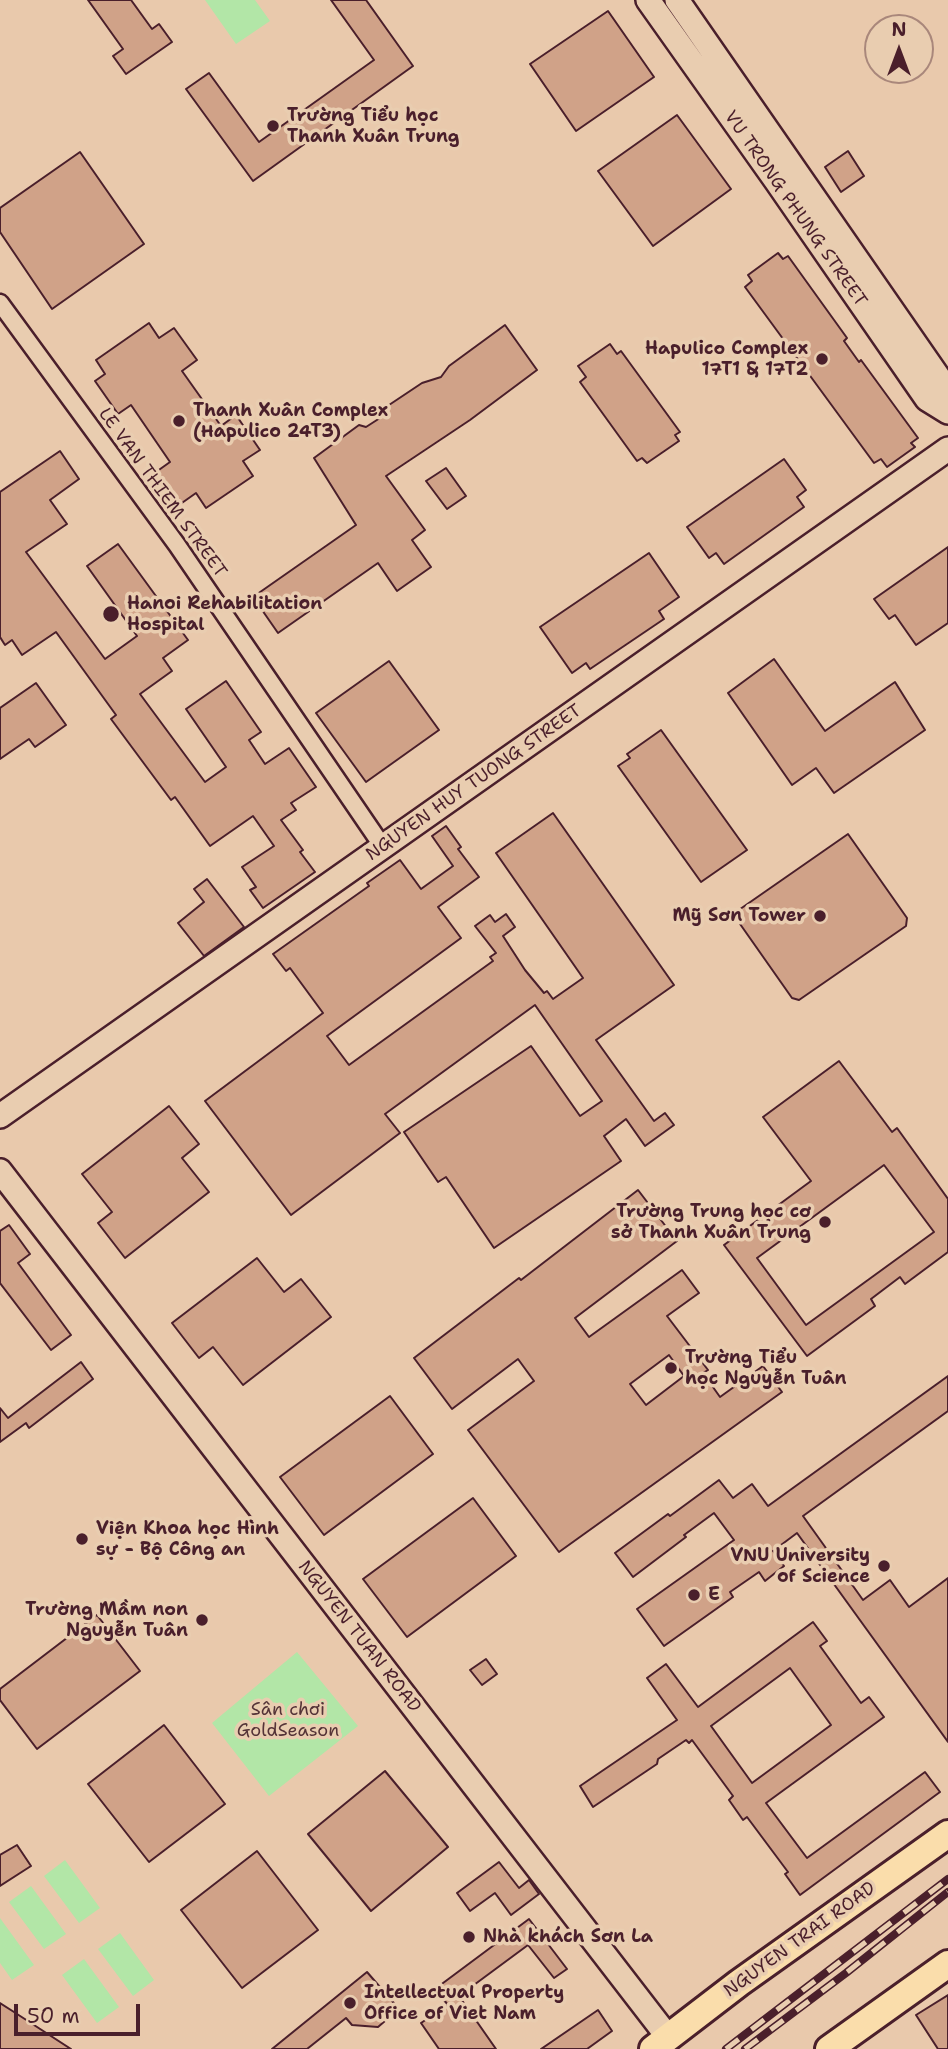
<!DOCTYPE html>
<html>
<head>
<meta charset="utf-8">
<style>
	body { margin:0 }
	#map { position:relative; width:948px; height:2049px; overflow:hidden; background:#e9c9ac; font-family:"Shantell Sans",sans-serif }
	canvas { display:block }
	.north { position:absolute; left:864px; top:14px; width:70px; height:70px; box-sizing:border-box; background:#e9cdb0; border:2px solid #a9877b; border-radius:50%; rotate:0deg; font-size:19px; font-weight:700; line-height:28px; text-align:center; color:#4a1f2b }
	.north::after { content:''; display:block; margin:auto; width:24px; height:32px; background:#4a1f2b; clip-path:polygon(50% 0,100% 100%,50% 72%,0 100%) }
	.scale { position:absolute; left:14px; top:2004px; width:126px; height:32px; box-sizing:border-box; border:4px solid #4a1f2b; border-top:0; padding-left:9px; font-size:21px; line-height:24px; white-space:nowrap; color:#4a1f2b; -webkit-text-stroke:5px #e9cdb0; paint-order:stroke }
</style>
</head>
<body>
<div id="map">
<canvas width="948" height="2049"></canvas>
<div class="north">N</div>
<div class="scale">50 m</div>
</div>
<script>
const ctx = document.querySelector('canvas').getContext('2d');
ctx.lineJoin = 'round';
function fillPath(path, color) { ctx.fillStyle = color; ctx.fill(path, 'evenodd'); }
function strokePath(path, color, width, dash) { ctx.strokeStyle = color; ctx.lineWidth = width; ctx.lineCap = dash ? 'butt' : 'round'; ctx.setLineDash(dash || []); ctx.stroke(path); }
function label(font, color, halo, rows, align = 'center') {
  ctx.font = font + ' "Shantell Sans",sans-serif'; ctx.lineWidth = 7; ctx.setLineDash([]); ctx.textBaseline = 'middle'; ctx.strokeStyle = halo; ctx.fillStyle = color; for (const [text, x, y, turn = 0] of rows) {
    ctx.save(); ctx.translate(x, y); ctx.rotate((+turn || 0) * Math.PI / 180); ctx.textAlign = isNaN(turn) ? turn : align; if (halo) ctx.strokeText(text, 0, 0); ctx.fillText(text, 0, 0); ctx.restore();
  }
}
const green = new Path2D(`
	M205,0H255L270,21L236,44Z
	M297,1652L358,1726L269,1796L212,1723Z
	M65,1860L100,1908L79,1923L44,1876Z
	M31,1886L66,1934L44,1949L9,1902Z
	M0,1918L34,1965L12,1980L0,1963Z
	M120,1933L154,1980L133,1996L98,1949Z
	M84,1959L119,2007L97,2023L62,1975Z`);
const building = new Path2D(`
	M88,0H131L152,29L159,24L172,42L126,74L113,56L123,49Z
	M331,0H366L413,66L253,181L186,89L209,73L259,142L374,60Z
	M608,11L654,77L576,131L530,64Z
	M677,115L731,189L653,246L598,171Z
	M848,151L864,176L841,192L825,167Z
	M80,152L144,244L52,309L0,232V208Z
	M778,253L783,259L788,256L847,338L844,341L859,362L861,360L918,438L911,443L915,447L887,467L881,459L874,463L745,287L752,281L748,275Z
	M149,323L159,338L174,328L197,360L182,371L221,426L236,415L260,450L243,461L253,476L206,508L196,493L179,505L156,472L170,462L131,405L118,414L95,381L105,374L96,360Z
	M505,325L537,370L470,420L386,476L425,530L412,540L431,567L397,591L378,563L278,633L253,597L356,525L314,458L359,425L366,427L380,418L389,405L422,383L441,377L449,366Z
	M610,344L617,354L621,351L680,432L675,435L679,441L647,463L642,458L637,461L580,382L586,377L578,366Z
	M60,451L79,479L50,500L67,524L26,552L105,659L137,636L87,566L118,544L188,640L163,658L172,671L140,694L205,782L226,767L186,709L226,681L261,732L249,740L265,764L289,748L316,787L291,803L296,810L281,820L303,850L300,852L315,872L263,908L250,890L256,887L242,867L274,846L253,816L210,846L175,797L171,800L111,719L116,715L56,632L22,655L12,640L5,645L0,637V492Z
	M784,459L806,490L797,497L804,507L724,564L716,553L709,558L687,527Z
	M446,468L466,496L447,509L426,481Z
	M948,547V623L916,645L895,615L889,619L874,599Z
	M649,553L679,597L659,611L664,619L590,669L586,663L572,673L540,627Z
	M774,659L825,731L895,682L925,730L834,793L816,768L792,785L728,693Z
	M389,661L439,730L366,782L316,713Z
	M36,683L66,725L35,747L29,739L0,759V708Z
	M661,730L747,850L701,882L618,766L630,758L627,754Z
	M553,813L674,985L596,1040L654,1121L665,1113L674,1125L645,1146L626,1119L604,1136L621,1161L494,1248L446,1177L438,1182L404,1132L531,1046L580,1116L602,1101L535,1005L385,1114L400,1133L291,1215L205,1101L323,1013L290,968L286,971L273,954L369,886L367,883L400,860L421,889L453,866L432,836L446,826L461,847L458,849L479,877L438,907L461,938L327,1036L331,1041L349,1065L493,961L490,957L496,953L475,926L490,915L495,922L506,914L515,927L503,936L525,970L544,993L547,991L553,999L583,978L496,853Z
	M848,834L907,918L906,926L799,1000L792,998L733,914Z
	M207,879L244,927L204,956L178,923L204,902L194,889Z
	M839,1061L892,1132L897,1128L948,1199V1252L905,1284L900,1277L871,1299L875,1306L807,1356L724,1245L811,1181L763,1117ZM884,1165L934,1232L806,1325L757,1258Z
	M169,1106L199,1144L182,1158L209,1192L125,1258L98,1223L112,1212L82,1174Z
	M638,1190L677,1241L575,1318L589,1337L682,1270L699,1293L667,1316L708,1370L703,1373L720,1397L763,1366L782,1392L559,1552L468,1430L534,1381L518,1359L452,1409L414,1358L519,1278L521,1280ZM669,1355L684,1376L646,1405L630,1384Z
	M9,1225L30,1254L18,1263L71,1335L51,1350L0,1283V1231Z
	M257,1258L284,1292L301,1279L331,1317L243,1385L213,1347L199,1358L172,1323Z
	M81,1362L93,1379L29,1428L26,1423L0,1442V1408L8,1418Z
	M948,1376V1411L803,1516L863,1600L890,1580L909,1607L948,1578V1742L797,1533L773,1551L784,1566L765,1581L759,1572L730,1592L733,1597L664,1646L637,1609L734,1540L714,1513L684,1535L686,1537L633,1577L615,1553L668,1514L670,1516L719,1480L733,1498L752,1484L768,1506Z
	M390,1396L433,1454L324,1535L280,1477Z
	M473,1498L516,1556L407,1637L363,1579Z
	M97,1615L140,1671L37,1749L0,1700V1689Z
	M813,1622L827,1641L820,1646L861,1703L869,1697L884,1717L766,1803L807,1858L925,1772L940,1792L800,1895L785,1874L788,1872L747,1817L743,1820L729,1800L733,1796L692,1740L689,1743L686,1740L658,1759L657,1764L593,1807L580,1786L677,1720L647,1678L666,1664L698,1707ZM790,1668L831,1725L752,1783L711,1726Z
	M486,1659L497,1674L482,1685L470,1670Z
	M164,1725L225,1804L149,1862L88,1784Z
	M385,1771L448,1847L371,1911L308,1834Z
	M17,1845L31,1866L0,1886V1855Z
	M257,1851L318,1930L242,1988L181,1910Z
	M499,1862L519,1888L529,1880L539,1894L511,1915L495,1893L470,1911L457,1893Z
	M529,1919L567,1969L554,1978L528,1945L459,1996L496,2049H439L421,2023L448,2005L435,1989Z
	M367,1972L399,2009L378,2027L352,2025L346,2018L307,2049H272Z
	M948,1995V2049H938L916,2015Z
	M0,2003L14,2012L71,2049H0Z
	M598,2010L612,2031L587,2049H541Z`);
const street = new Path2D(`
	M0,303L177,545L383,847`);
const secondary = new Path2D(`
	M648,0L777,182L927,399L948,412
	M677,0L948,391
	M0,1116L948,449
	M0,1171L668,2037`);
const primary = new Path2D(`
	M653,2049L739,1983L948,1834
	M829,2049L948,1964`);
const rail = new Path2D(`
	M726,2049L948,1879
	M745,2049L846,1973L948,1892`);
const markers = [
	[273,126,7,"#4a1f2b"],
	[822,359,7,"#4a1f2b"],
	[179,421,7,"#4a1f2b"],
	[111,614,9,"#4a1f2b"],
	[820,916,7,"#4a1f2b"],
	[825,1222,7,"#4a1f2b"],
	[671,1368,7,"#4a1f2b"],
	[82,1539,7,"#4a1f2b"],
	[884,1566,7,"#4a1f2b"],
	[694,1595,7,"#4a1f2b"],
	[202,1620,7,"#4a1f2b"],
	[469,1937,7,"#4a1f2b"],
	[350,2003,7,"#4a1f2b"]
];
const poiNames = [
	["Trường Tiểu học",287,116],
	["Thanh Xuân Trung",287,137],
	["Hapulico Complex",808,349,"right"],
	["17T1 & 17T2",808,370,"right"],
	["Thanh Xuân Complex",193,411],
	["(Hapulico 24T3)",193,432],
	["Hanoi Rehabilitation",127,604],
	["Hospital",127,625],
	["Mỹ Sơn Tower",806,916,"right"],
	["Trường Trung học cơ",811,1212,"right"],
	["sở Thanh Xuân Trung",811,1233,"right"],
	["Trường Tiểu",685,1358],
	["học Nguyễn Tuân",685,1379],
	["Viện Khoa học Hình",96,1529],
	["sự - Bộ Công an",96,1550],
	["VNU University",870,1556,"right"],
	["of Science",870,1577,"right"],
	["E",708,1595],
	["Trường Mầm non",188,1610,"right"],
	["Nguyễn Tuân",188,1631,"right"],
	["Nhà khách Sơn La",483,1937],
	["Intellectual Property",364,1993],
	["Office of Viet Nam",364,2014]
];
const streetNames = [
	["VU TRONG PHUNG STREET",795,209,55],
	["LE VAN THIEM STREET",162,493,54],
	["NGUYEN HUY TUONG STREET",474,783,-35],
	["NGUYEN TUAN ROAD",359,1637,52],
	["NGUYEN TRAI ROAD",800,1940,-36]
];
const parkNames = [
	["Sân chơi",288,1710],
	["GoldSeason",288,1731]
];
fillPath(green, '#b2e6a7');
fillPath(building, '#d0a288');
strokePath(building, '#4a1f2b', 2);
strokePath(street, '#4a1f2b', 21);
strokePath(secondary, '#4a1f2b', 28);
strokePath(primary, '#4a1f2b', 32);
strokePath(street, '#e9cdb0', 16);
strokePath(secondary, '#e9cdb0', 23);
strokePath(primary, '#faddab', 26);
strokePath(rail, '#4a1f2b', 8);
strokePath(rail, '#e9cdb0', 5, [16]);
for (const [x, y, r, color] of markers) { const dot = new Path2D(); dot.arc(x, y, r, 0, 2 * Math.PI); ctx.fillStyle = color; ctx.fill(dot); strokePath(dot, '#e9cdb0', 2.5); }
label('bold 18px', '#4a1f2b', '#e9cdb0', poiNames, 'left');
label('18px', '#4a1f2b', '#e9cdb0', streetNames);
label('18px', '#543337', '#e9cdb0', parkNames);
</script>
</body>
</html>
